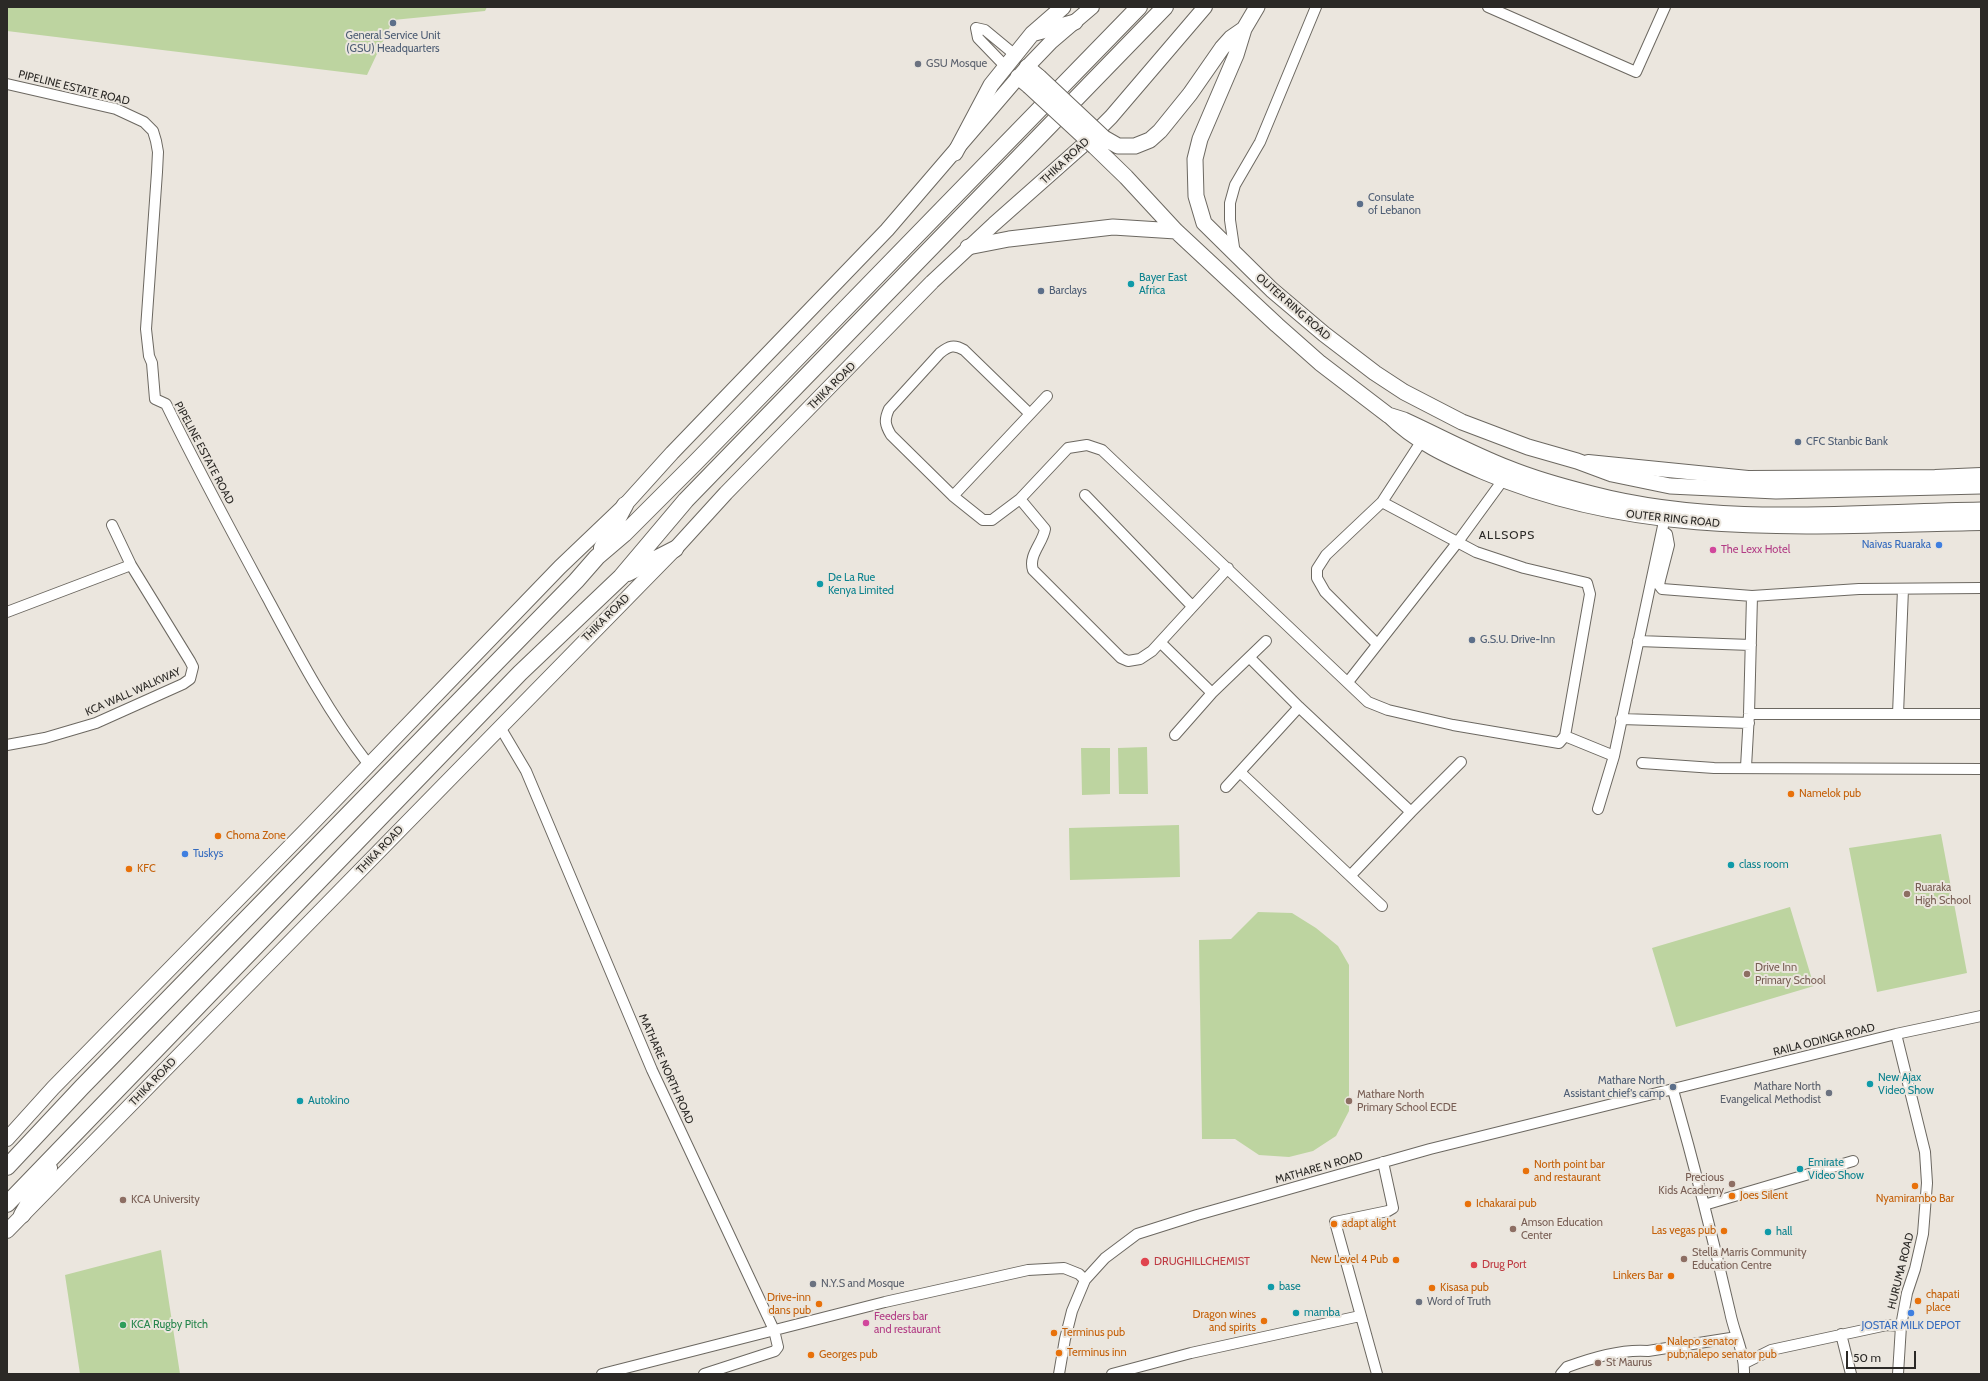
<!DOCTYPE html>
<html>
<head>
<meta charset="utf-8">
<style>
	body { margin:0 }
	#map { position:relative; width:1988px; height:1381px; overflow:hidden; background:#ebe6de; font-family:Cabin,sans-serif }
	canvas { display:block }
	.frame { position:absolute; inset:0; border:8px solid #2b2926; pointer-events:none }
	.scale { position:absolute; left:1846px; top:1351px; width:70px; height:18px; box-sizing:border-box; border:2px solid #2b2926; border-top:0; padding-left:5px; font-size:12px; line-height:14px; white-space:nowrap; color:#2b2926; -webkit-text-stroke:3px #ebe6de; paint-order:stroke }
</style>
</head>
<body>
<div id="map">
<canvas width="1988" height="1381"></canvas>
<div class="frame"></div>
<div class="scale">50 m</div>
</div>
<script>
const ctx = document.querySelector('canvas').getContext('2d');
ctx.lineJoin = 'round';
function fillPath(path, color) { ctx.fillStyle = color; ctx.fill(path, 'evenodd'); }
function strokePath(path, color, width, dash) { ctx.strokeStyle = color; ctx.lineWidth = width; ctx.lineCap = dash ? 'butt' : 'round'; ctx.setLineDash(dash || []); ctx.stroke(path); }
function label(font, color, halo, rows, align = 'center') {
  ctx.font = font + ' Cabin,sans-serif'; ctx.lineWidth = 4; ctx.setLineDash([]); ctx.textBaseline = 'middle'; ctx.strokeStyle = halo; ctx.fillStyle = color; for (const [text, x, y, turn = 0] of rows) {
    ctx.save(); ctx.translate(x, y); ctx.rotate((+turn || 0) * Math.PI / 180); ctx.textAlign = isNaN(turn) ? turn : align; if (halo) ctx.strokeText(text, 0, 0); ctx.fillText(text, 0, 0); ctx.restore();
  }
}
const green = new Path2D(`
	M7,7H487L485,11L393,20L367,75L7,31Z
	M1147,747L1148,794H1119L1118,748Z
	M1081,748H1110V794L1082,795Z
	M1179,825L1180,877L1070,880L1069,828Z
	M1941,834L1967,973L1877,992L1849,848Z
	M1790,907L1814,986L1676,1027L1652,948Z
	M1258,912L1292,913L1316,928L1338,946L1349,965V1111L1336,1136L1313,1151L1289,1157L1259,1155L1235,1139H1202L1199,940L1231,939Z
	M161,1250L180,1374H80L65,1275Z`);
const minor = new Path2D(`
	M1488,7L1636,72L1665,7
	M1005,66L978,38L976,28L985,30L1014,54
	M7,84L116,109L144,122L153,131L156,141L158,152L157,172L146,329L149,356L152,363L155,399L166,404C198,470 233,534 268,599C299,657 328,712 369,765
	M1235,254L1230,220V203L1235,185L1260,142L1316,7
	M1030,414L964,350C954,344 949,346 940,353L889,409C884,420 885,425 891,435L953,496L983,520H992L1020,499L1068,448L1087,445L1102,450L1368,702L1388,710L1453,725L1559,743L1565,736L1590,594L1587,583L1524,568L1476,552L1382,502L1421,442
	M1085,495L1192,606
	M953,496L1047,396
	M1020,499L1045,529C1043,543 1028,555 1033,570L1121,658L1128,661L1140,659L1152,651L1228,568
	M1662,531L1667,534L1669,545L1660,580L1659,585L1662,589L1752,596L1859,589L1981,588
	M7,612L131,565
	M1638,641L1751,645
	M1161,643L1212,693
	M1377,644L1325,592L1317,578V569L1326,555L1382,502
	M1250,658L1299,707L1411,812L1351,875
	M1348,682L1457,543L1503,480
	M1749,714H1981
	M1898,714L1903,589
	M1621,719L1749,723
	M500,727L526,771L652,1070L774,1330L778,1347L775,1351L704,1374
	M1175,735L1212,693L1266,641
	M1565,736L1614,756
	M7,745L45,738L96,723L183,684L190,679L193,667L190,661L131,565L112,525
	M1642,763L1714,768L1981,769
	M1746,767L1749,714L1752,596
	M1241,773L1382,906
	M1226,787L1299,707
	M1598,809L1614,756L1663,526
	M1411,812L1461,762
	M1896,1034L1925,1152L1927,1183L1923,1234L1915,1269L1907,1293L1901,1326L1898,1374
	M1673,1090C1694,1164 1713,1238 1730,1312C1734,1333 1745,1353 1744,1374
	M1704,1205L1853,1161
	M1841,1334L1851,1374
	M1745,1363L1771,1350L1887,1325L1901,1326
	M602,1374L885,1302L1028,1270L1064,1268L1079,1274L1085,1280
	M1059,1374L1065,1339L1072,1311L1085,1280L1105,1258L1137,1234L1197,1215L1430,1149L1896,1034L1981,1016
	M1112,1374L1191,1353L1360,1316
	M1377,1374L1335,1222L1388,1211L1393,1208L1383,1162
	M1561,1374L1567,1367C1592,1358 1621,1349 1648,1351L1737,1337`);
const secondary = new Path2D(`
	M1388,415C1415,442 1448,457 1483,472C1643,541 1811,526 1981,523
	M1588,462L1748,478L1935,477L1981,475
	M7,1139L53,1088L307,829L560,567L625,505L672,453L887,230L1027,67L1051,42L1092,7
	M7,1231L675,549L726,493L932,282L994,224L1081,147L1111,117L1205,7`);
const primary = new Path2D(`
	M1244,29L1236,55L1200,139L1195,159L1196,196L1204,223L1272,290L1324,334L1375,373L1404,392L1462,422L1528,447L1577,461L1612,474L1670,486L1776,491L1981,486
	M1035,33L1075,22
	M1027,67L1039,77
	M1018,77L1029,86
	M1104,138L1118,146H1135L1150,140L1160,131L1190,94L1222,48L1231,38L1244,29L1257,7
	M1095,147L1126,177L1176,231L1277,325L1320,363L1388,415L1404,420C1439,436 1472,454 1508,468C1535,479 1564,487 1592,494C1718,527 1852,512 1981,510
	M955,153L991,85L1032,34L1063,7
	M968,247L1009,239L1113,227L1176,231`);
const trunk = new Path2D(`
	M602,548L625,505
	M628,573L675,549
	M7,1167L82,1087L576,581L597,557L624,534L695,463L1139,7
	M7,1204L520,673L621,577L686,500L1165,7
	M22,1215L49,1168`);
const primaryBridge = new Path2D(`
	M1039,77L1104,138
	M1029,86L1095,147`);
const markers = [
	[393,23,4,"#5c6f8a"],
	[918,64,4,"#6b7280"],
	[1360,204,4,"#5c6f8a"],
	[1131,284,4,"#0f9aa8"],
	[1041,291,4,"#5c6f8a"],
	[1798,442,4,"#5c6f8a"],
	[1939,545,4,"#3f7fe0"],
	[1713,550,4,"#d1479c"],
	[820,584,4,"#0f9aa8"],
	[1472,640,4,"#5c6f8a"],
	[1791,794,4,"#e8710a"],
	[218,836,4,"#e8710a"],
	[185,854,4,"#3f7fe0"],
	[1731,865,4,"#0f9aa8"],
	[129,869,4,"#e8710a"],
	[1907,894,4,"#8d6e63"],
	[1747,974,4,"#8d6e63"],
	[1870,1084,4,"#0f9aa8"],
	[1673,1087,4,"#5c6f8a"],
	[1829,1093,4,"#6b7280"],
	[300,1101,4,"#0f9aa8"],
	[1349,1101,4,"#8d6e63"],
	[1800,1169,4,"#0f9aa8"],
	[1526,1171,4,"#e8710a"],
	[1732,1184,4,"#8d6e63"],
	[1915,1186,4,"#e8710a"],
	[1732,1196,4,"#e8710a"],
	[123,1200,4,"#8d6e63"],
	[1468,1204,4,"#e8710a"],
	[1334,1224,4,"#e8710a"],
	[1513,1229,4,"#8d6e63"],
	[1724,1231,4,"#e8710a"],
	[1768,1232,4,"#0f9aa8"],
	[1684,1259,4,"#8d6e63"],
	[1396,1260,4,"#e8710a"],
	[1145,1262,5,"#e0444e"],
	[1474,1265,4,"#e0444e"],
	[1671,1276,4,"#e8710a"],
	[813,1284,4,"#6b7280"],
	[1271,1287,4,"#0f9aa8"],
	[1432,1288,4,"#e8710a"],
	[1918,1301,4,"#e8710a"],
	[1419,1302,4,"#6b7280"],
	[819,1304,4,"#e8710a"],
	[1296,1313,4,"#0f9aa8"],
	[1911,1313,4,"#3f7fe0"],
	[1264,1321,4,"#e8710a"],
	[866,1323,4,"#d1479c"],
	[123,1325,4,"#2e9e5b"],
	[1054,1333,4,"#e8710a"],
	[1659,1348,4,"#e8710a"],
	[1059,1353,4,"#e8710a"],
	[811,1355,4,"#e8710a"],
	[1598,1363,4,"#8d6e63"]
];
const serviceNames = [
	["General Service Unit",393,36,"center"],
	["(GSU) Headquarters",393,49,"center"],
	["Consulate",1368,198],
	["of Lebanon",1368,211],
	["Barclays",1049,291],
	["CFC Stanbic Bank",1806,442],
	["G.S.U. Drive-Inn",1480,640],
	["Mathare North",1665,1081,"right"],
	["Assistant chief's camp",1665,1094,"right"]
];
const worshipNames = [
	["GSU Mosque",926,64],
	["Mathare North",1821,1087,"right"],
	["Evangelical Methodist",1821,1100,"right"],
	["N.Y.S and Mosque",821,1284],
	["Word of Truth",1427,1302]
];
const streetNames = [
	["PIPELINE ESTATE ROAD",74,88,14],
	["THIKA ROAD",1065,161,-43],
	["OUTER RING ROAD",1293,307,41],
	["THIKA ROAD",832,386,-45],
	["PIPELINE ESTATE ROAD",204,453,62],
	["OUTER RING ROAD",1673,519,6],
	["THIKA ROAD",606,618,-45],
	["KCA WALL WALKWAY",133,692,-24],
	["THIKA ROAD",380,850,-46],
	["RAILA ODINGA ROAD",1824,1040,-14],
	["MATHARE NORTH ROAD",666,1069,66],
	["THIKA ROAD",153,1082,-46],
	["MATHARE N ROAD",1319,1168,-16],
	["HURUMA ROAD",1901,1271,-76]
];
const cultureNames = [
	["Bayer East",1139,278],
	["Africa",1139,291],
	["De La Rue",828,578],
	["Kenya Limited",828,591],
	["class room",1739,865],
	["New Ajax",1878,1078],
	["Video Show",1878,1091],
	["Autokino",308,1101],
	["Emirate",1808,1163],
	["Video Show",1808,1176],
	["hall",1776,1232],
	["base",1279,1287],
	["mamba",1304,1313]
];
const shopNames = [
	["Naivas Ruaraka",1931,545],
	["Tuskys",193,854,"left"],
	["JOSTAR MILK DEPOT",1911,1326,"center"]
];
const hotelNames = [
	["The Lexx Hotel",1721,550],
	["Feeders bar",874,1317],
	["and restaurant",874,1330]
];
const foodNames = [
	["Namelok pub",1799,794],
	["Choma Zone",226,836],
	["KFC",137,869],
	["North point bar",1534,1165],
	["and restaurant",1534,1178],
	["Joes Silent",1740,1196],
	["Nyamirambo Bar",1915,1199,"center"],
	["Ichakarai pub",1476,1204],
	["adapt alight",1342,1224],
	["Las vegas pub",1716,1231,"right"],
	["New Level 4 Pub",1388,1260,"right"],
	["Linkers Bar",1663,1276,"right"],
	["Kisasa pub",1440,1288],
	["chapati",1926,1295],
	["place",1926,1308],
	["Drive-inn",811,1298,"right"],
	["dans pub",811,1311,"right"],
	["Dragon wines",1256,1315,"right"],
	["and spirits",1256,1328,"right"],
	["Terminus pub",1062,1333],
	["Nalepo senator",1667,1342],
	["pub;nalepo senator pub",1667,1355],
	["Terminus inn",1067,1353],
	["Georges pub",819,1355]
];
const educationNames = [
	["Ruaraka",1915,888],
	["High School",1915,901],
	["Drive Inn",1755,968],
	["Primary School",1755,981],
	["Mathare North",1357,1095],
	["Primary School ECDE",1357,1108],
	["Precious",1724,1178,"right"],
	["Kids Academy",1724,1191,"right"],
	["KCA University",131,1200],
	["Amson Education",1521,1223],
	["Center",1521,1236],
	["Stella Marris Community",1692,1253],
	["Education Centre",1692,1266],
	["St Maurus",1606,1363]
];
const healthNames = [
	["DRUGHILLCHEMIST",1154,1262],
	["Drug Port",1482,1265]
];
const leisureNames = [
	["KCA Rugby Pitch",131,1325]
];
const neighbourhoodNames = [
	["ALLSOPS",1507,535]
];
fillPath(green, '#bdd4a0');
strokePath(minor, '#6c6861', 12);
strokePath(secondary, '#6c6861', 16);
strokePath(primary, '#6c6861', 17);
strokePath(trunk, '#6c6861', 18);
strokePath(minor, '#fff', 10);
strokePath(secondary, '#fff', 14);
strokePath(primary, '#fff', 15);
strokePath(trunk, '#fff', 16);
strokePath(primaryBridge, '#6c6861', 17, []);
strokePath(primaryBridge, '#fff', 15);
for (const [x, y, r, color] of markers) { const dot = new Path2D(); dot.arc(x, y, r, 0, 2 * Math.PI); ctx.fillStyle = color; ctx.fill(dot); strokePath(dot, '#ebe6de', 1.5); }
label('11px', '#4e5e75', '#ebe6de', serviceNames, 'left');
label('11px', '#5b616d', '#ebe6de', worshipNames, 'left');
label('11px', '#2b2926', '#ebe6de', streetNames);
label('11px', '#0d838f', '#ebe6de', cultureNames, 'left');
label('11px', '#366cbe', '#ebe6de', shopNames, 'right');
label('11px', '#b23c85', '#ebe6de', hotelNames, 'left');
label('11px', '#c56008', '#ebe6de', foodNames, 'left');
label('11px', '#785e54', '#ebe6de', educationNames, 'left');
label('11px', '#be3a42', '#ebe6de', healthNames, 'left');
label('11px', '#27864d', '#ebe6de', leisureNames, 'left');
ctx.letterSpacing = '1px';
label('12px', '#2b2926', '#ebe6de', neighbourhoodNames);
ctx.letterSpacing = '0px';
</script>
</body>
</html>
